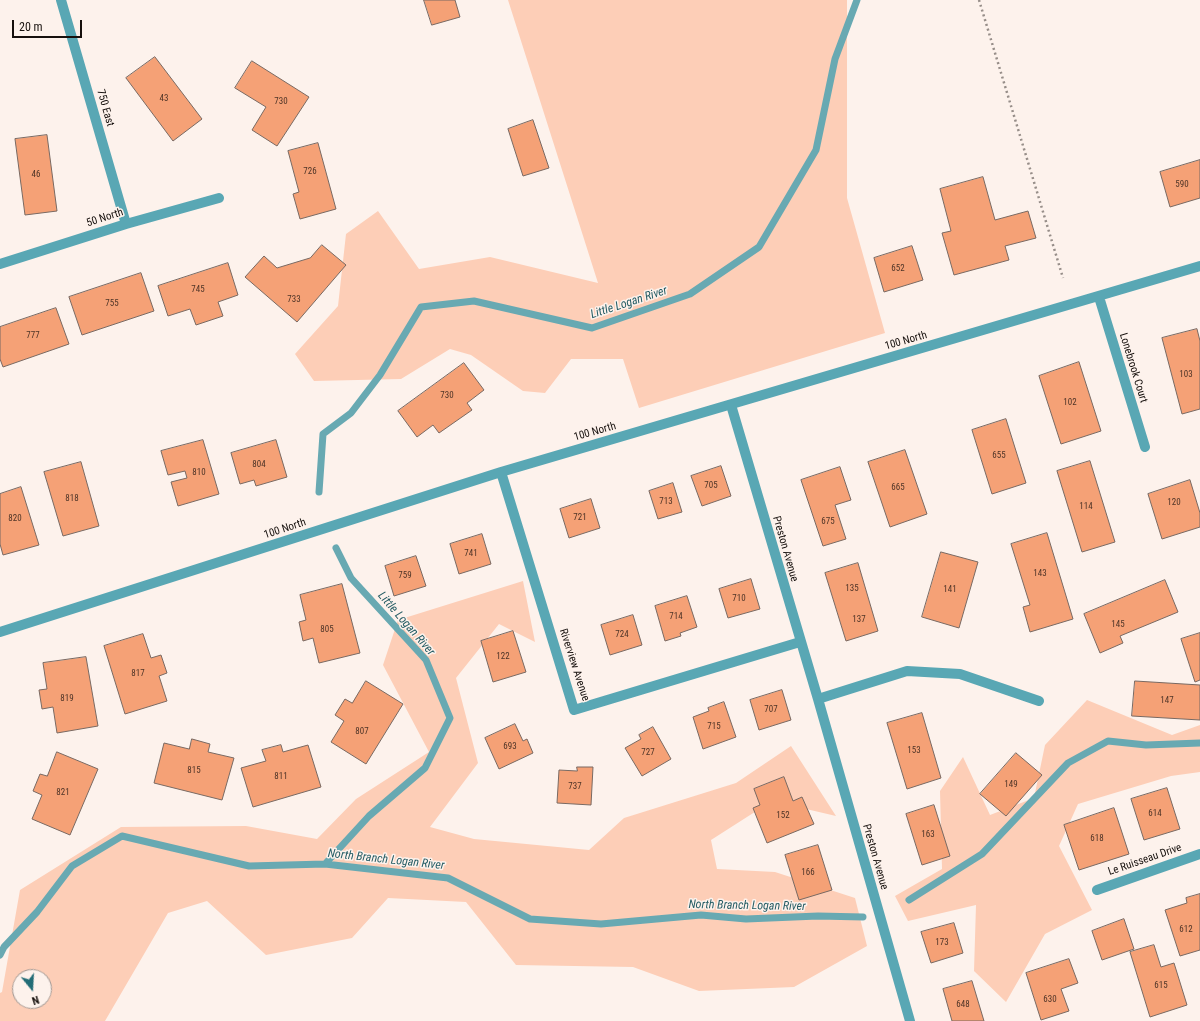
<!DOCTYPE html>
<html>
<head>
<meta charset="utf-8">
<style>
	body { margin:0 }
	#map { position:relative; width:1200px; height:1021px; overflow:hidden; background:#fdf2ec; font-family:"Roboto Condensed",sans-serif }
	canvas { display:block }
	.north { position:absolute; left:12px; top:969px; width:40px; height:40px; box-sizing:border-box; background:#fdf2ec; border:1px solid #a19893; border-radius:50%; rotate:162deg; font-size:11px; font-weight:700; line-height:16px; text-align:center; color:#16100d }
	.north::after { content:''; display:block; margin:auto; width:14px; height:18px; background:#226c76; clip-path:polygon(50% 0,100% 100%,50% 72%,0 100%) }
	.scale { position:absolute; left:12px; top:20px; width:70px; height:18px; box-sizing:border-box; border:2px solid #16100d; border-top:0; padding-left:5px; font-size:12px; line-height:14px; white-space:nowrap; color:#16100d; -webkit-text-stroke:3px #fdf2ec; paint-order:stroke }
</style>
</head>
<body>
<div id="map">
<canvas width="1200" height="1021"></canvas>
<div class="north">N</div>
<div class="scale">20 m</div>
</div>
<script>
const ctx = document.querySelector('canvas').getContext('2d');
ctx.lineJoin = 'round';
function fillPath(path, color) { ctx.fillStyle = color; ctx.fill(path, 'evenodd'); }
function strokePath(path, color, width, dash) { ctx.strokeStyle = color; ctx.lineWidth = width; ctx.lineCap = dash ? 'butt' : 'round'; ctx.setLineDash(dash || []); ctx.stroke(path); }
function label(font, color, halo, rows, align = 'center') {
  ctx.font = font + ' "Roboto Condensed",sans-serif'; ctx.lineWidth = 3; ctx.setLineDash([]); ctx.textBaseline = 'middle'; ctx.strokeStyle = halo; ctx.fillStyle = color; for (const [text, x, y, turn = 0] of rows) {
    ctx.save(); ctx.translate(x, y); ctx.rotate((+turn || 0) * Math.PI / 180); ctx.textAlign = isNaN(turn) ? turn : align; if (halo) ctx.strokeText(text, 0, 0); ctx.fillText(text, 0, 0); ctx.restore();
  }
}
const green = new Path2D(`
	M508,0H847V198L885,333L639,408L623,359H571L545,393L523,391L471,355L450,349L401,379L314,381L295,354L338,306L346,234L378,211L419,269L490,257L598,283Z
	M523,581L535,642L499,624L456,678L478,763L430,827L474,839L589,850L624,818L736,783L791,746L836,816L772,801L711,840L717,869L775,872L855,898L867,946L794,987L699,991L633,967L516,965L466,902L388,898L352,938L266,955L207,901L168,913L105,1021H0V993L2,992L20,890L121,827L246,826L317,839L356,799L429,752L383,665L398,620ZM20,977H44V1001H20Z
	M1087,700L1172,735L1200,725V772L1171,776L1078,804L1059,846L1092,910L1045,934L1006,1002L974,971L976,905L908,921L895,896L942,869L940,791L963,757L990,815L1034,798L1045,745Z`);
const stream = new Path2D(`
	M319,492L323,434L351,413L380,375L421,307L474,301L592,328L690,294L759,247L816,150L835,59L857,0
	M325,864L369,816L425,768L450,718L426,660L351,578L336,548
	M909,900L982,854L1068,763L1108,741L1146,745L1200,743
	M0,955L4,947L37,912L72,866L122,836L249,866L325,864L448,878L530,919L601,924L701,915L746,919L818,916L863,917`);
const building = new Path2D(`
	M424,0H455L460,17L432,25Z
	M155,57L202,119L173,141L126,78Z
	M252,61L309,97L277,146L252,130L266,107L235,88Z
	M533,120L549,168L523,176L508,129Z
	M47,135L57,211L25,215L15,139Z
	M318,143L336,209L300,219L293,194L299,192L288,151Z
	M1200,160V198L1170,207L1160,172Z
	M983,177L995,220L1028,211L1036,238L1005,246L1009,260L954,275L942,233L951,231L940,189Z
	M322,245L346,265L297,322L245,277L264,256L277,268L310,258Z
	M912,246L923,280L884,292L874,258Z
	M228,263L238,295L218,302L223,316L196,325L190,309L168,316L158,286Z
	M141,273L154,311L82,335L69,297Z
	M56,308L69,344L3,367L0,359V327Z
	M1197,329L1200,341V409L1182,414L1162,338Z
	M1079,362L1101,431L1061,444L1039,376Z
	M464,363L484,390L467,403L472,410L439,433L433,425L417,437L398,411Z
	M1006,419L1026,483L992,494L972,430Z
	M203,440L219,494L178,506L171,482L187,478L185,471L168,475L161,451Z
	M276,440L287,477L256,486L254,480L240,484L231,453Z
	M905,450L927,514L890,527L868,462Z
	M1090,461L1115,542L1082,552L1057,471Z
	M81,462L99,526L63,536L44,472Z
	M721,466L731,496L702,506L691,476Z
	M840,467L851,500L835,505L846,539L823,546L801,480Z
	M1190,480L1200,513V527L1162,539L1148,494Z
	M673,483L682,512L658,519L649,491Z
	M21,487L39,545L3,555L0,544V494Z
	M591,499L600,528L569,538L560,509Z
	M1047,533L1073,619L1030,632L1023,607L1030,605L1011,544Z
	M482,534L491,564L459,574L450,544Z
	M941,552L978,562L959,628L922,617Z
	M416,556L426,586L394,596L385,566Z
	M858,563L878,631L846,641L825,573Z
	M751,579L760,609L728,618L719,589Z
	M1165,580L1178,612L1120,636L1123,643L1100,653L1084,614Z
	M342,584L360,653L319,663L313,638L303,641L299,622L306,620L300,595Z
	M687,596L697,627L680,633L681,636L665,641L655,606Z
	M633,615L642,645L610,655L601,625Z
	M513,631L526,672L493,682L481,641Z
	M1200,633V680L1195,682L1181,639Z
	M143,634L151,658L161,655L167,673L159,676L167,701L125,714L104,646Z
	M86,657L98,726L57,733L53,707L42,709L39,690L47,689L43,663Z
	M366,681L403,704L366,764L331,742L344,721L335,715L345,699L352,703Z
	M1135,681L1200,685V720L1132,716Z
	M782,690L791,720L759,730L750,700Z
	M724,702L736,737L703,749L693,717L709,711L708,708Z
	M922,713L941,778L907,789L887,723Z
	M515,724L523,741L527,739L533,753L499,769L485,738Z
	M653,727L671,759L642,776L625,748L641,739L639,735Z
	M192,739L210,744L208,752L234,758L222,800L154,783L164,743L189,749Z
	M281,745L283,752L308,745L321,787L253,807L241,768L266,761L262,750Z
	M57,752L98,769L70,835L32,819L42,795L33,791L40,774L47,776Z
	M1016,753L1042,775L1006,816L980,794Z
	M577,767H593L591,805L557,803L559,770L577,771Z
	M784,777L793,801L802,797L814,824L767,843L753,808L760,805L754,789Z
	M1167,788L1180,829L1144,840L1131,799Z
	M934,805L950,856L922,865L906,814Z
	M1114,808L1129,854L1079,870L1064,825Z
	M818,845L832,890L799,900L785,855Z
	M1200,894V950L1180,956L1165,910L1187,903L1186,898Z
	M1124,919L1134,949L1102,960L1092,931Z
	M954,923L963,953L931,963L921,932Z
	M1154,945L1161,967L1174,963L1187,1005L1150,1017L1130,952Z
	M1069,959L1078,983L1061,989L1069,1011L1041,1020L1026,973Z
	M972,981L984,1021H952L943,989Z`);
const path = new Path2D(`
	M979,0L1063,278`);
const minor = new Path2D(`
	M61,0L126,224
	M0,264L126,224L219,198
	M1099,297L1145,447
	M731,405L818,699L910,1021
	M501,472L574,710L800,642
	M0,632L501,472L1200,266
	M818,699L907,671L960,674L1039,701
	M1097,890L1200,854`);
const numberNames = [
	["43",164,99],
	["730",281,102],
	["726",310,172],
	["46",36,175],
	["590",1182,185],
	["652",898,269],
	["745",198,290],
	["733",294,300],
	["755",112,304],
	["777",33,336],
	["103",1186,375],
	["730",447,396],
	["102",1070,403],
	["655",999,456],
	["804",259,465],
	["810",199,473],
	["705",711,486],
	["665",898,488],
	["818",72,499],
	["713",666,502],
	["120",1174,503],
	["114",1086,507],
	["721",580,518],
	["820",15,519],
	["675",828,522],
	["741",471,554],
	["143",1040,574],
	["759",405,576],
	["135",852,589],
	["141",950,590],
	["710",739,599],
	["714",676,617],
	["137",859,620],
	["145",1118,625],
	["805",327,630],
	["724",622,635],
	["122",503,657],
	["817",138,674],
	["819",67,699],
	["147",1167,701],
	["707",771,710],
	["715",714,727],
	["807",362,732],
	["693",510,747],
	["153",914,751],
	["727",648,753],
	["815",194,771],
	["811",281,777],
	["149",1011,785],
	["737",575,787],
	["821",63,793],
	["614",1155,814],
	["152",783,816],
	["163",928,835],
	["618",1097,839],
	["166",808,873],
	["612",1186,930],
	["173",942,943],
	["615",1161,986],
	["630",1050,1000],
	["648",963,1005]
];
const streetNames = [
	["750 East",105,108,74],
	["50 North",105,218,-18],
	["100 North",906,341,-16],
	["Lonebrook Court",1133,368,73],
	["100 North",595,432,-16],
	["100 North",285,529,-18],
	["Preston Avenue",785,549,74],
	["Riverview Avenue",574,665,72],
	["Preston Avenue",875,857,74],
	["Le Ruisseau Drive",1145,860,-19]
];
const waterNames = [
	["Little Logan River",629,303,-18],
	["Little Logan River",406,624,49],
	["North Branch Logan River",386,860,6],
	["North Branch Logan River",747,906,1]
];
fillPath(green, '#fdceb7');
strokePath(stream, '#68a9b2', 7);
fillPath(building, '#f5a176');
strokePath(building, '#796962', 1);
strokePath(path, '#978e89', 2.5, [2, 3]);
strokePath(minor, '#59a7b4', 10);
label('9px', '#4e3427', null, numberNames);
label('11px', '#16100d', '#fdf2ec', streetNames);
label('italic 12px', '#265d65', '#fdf2ec', waterNames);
</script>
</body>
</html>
